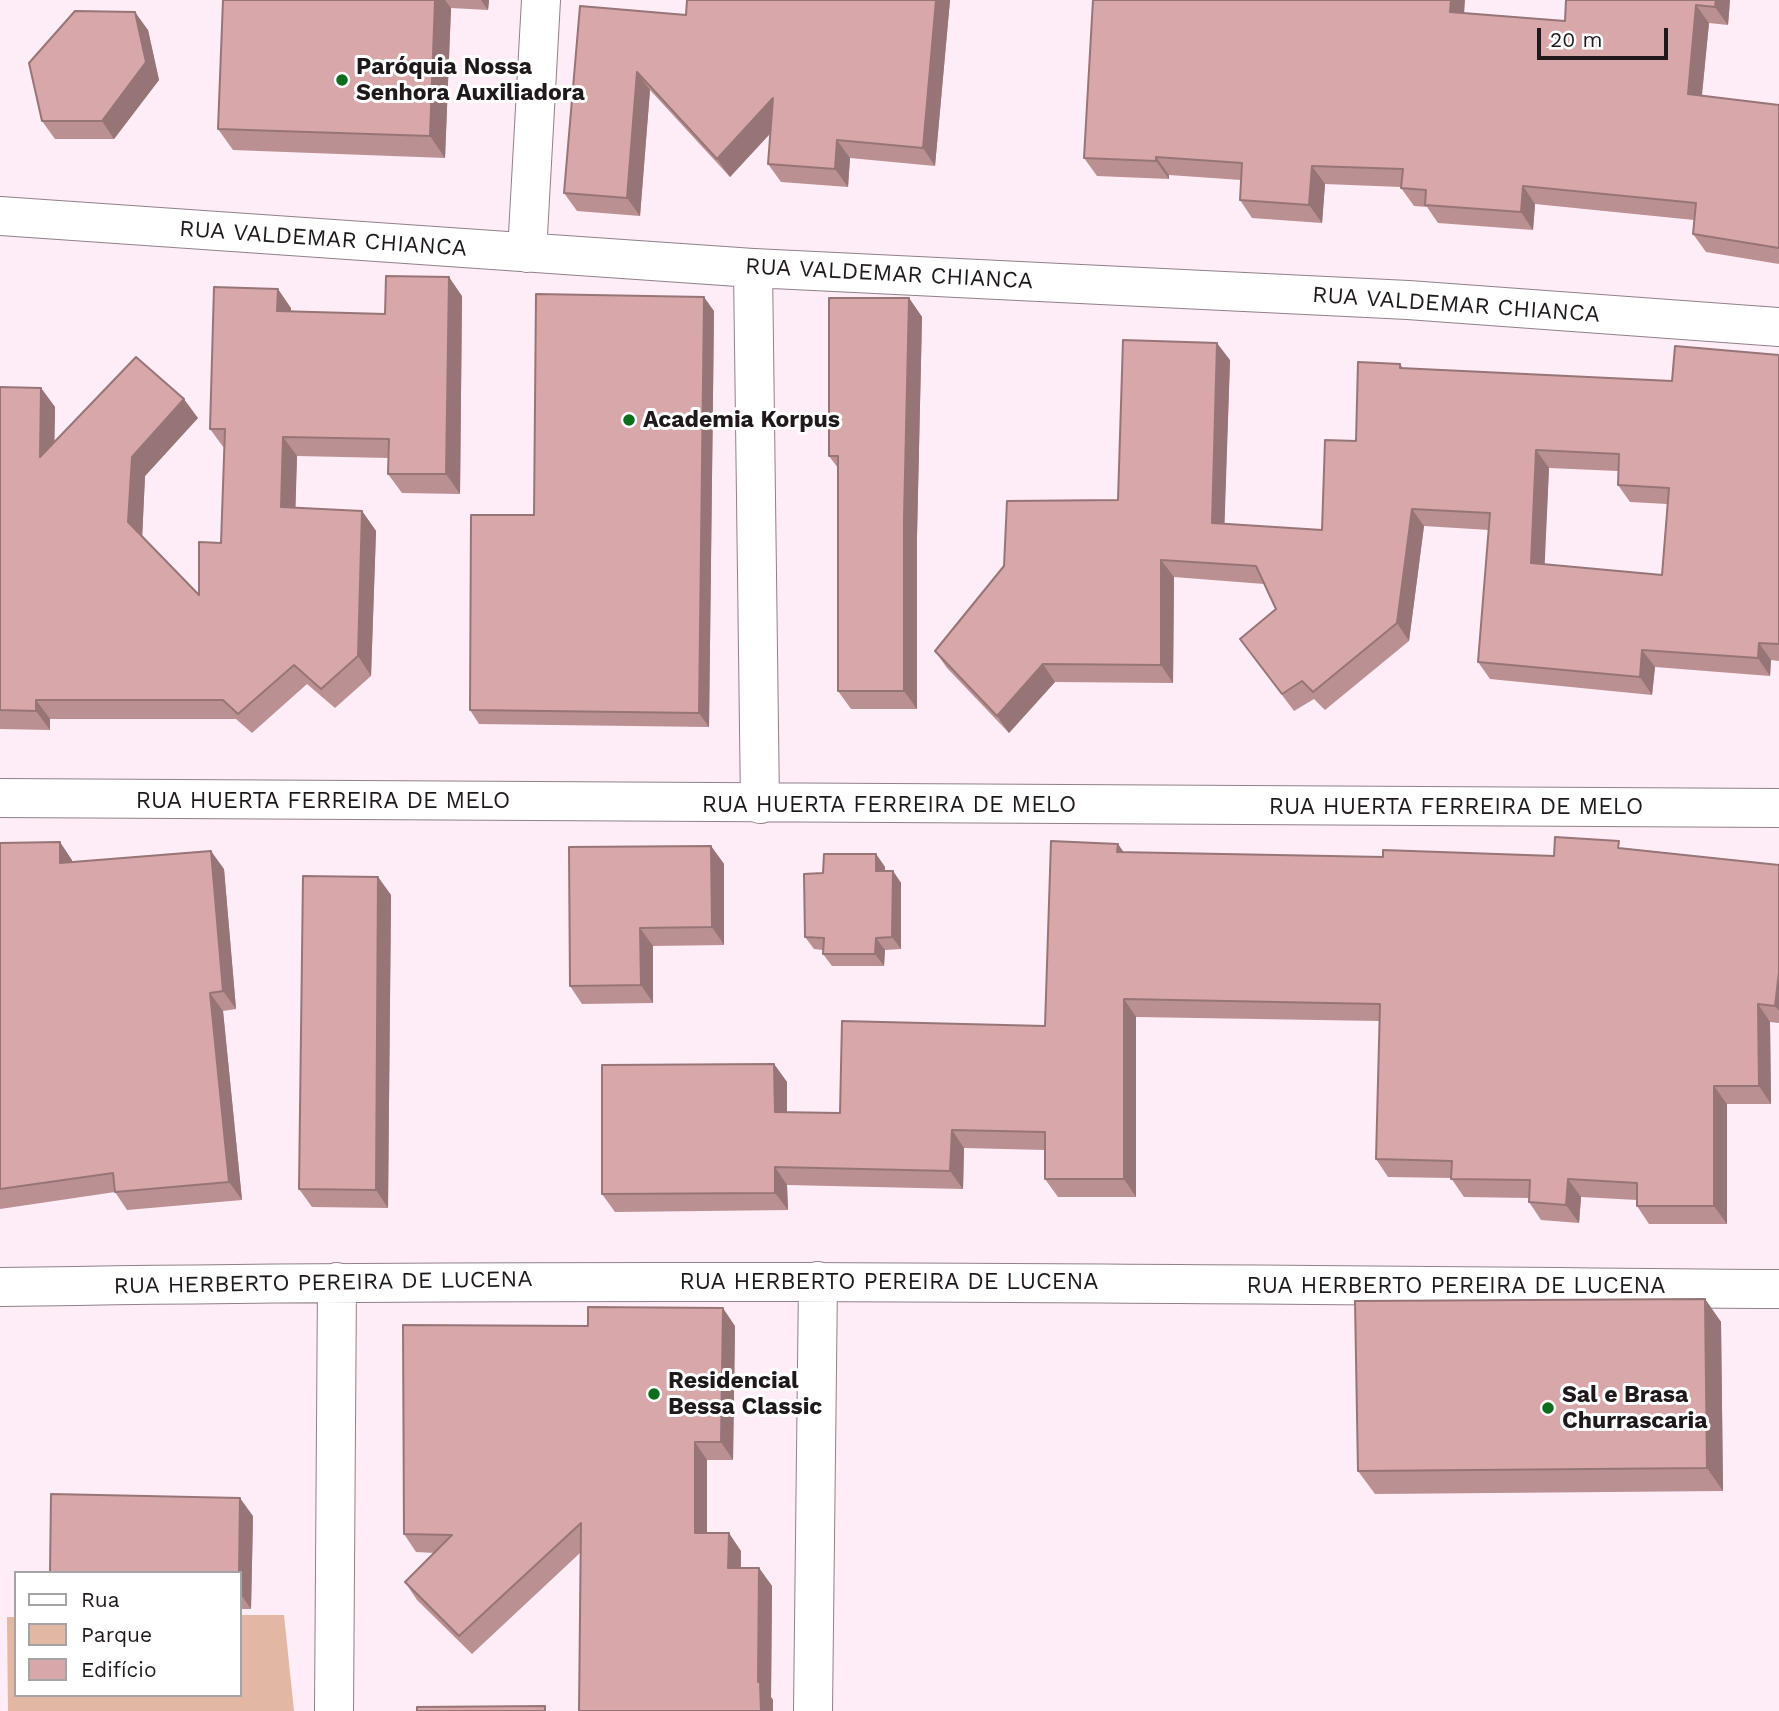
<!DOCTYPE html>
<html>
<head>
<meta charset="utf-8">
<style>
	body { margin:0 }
	#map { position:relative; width:1779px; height:1711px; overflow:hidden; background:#feecf6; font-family:"Work Sans",sans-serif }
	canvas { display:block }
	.legend { position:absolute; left:14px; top:1571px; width:228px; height:126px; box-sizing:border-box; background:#fff; border:2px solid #a5a3a4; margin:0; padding:9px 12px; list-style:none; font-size:21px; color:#1f191c }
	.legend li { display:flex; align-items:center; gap:14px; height:35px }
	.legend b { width:35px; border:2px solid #a5a3a4 }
	.scale { position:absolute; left:1537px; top:28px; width:131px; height:32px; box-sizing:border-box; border:4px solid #1f191c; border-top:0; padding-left:9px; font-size:21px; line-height:24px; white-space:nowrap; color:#1f191c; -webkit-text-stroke:5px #fff; paint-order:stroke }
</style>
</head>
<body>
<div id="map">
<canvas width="1779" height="1711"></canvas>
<ul class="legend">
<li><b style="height:9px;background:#fff"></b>Rua</li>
<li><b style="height:19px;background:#e2b8a4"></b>Parque</li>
<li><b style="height:19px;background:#d8a7aa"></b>Edifício</li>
</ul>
<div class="scale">20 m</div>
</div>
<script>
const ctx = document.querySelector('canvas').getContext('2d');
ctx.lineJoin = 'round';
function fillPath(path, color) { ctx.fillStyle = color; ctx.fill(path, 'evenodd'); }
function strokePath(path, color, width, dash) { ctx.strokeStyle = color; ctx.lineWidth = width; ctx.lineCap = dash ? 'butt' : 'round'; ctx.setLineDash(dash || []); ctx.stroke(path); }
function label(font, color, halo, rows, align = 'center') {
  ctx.font = font + ' "Work Sans",sans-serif'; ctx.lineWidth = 6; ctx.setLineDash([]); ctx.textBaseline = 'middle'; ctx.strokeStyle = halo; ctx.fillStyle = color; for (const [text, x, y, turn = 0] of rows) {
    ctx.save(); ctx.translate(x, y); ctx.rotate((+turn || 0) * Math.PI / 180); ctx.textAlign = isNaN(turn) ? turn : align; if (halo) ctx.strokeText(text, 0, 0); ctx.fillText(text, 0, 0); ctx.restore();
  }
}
const green = new Path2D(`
	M240,1615H284L294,1711H8L7,1617H16V1695H240Z`);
const minor = new Path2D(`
	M0,216L753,268L1408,300L1779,327
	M527,253L541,0
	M753,268L760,804
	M0,798L1779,808
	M0,1287C593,1277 1186,1284 1779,1289
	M334,1711L337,1282
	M813,1711L818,1281`);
const wall = new Path2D(`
	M223,0H489L488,10L451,8L445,158L233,150L218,129Z
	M950,0L935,166L850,158L848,187L781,182L768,164L771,133L730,177L650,90L640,216L577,211L564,193L580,6L686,15Z
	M1730,0L1728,25L1709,23L1702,96L1779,105V264L1706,252L1693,234L1694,220L1535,204L1533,230L1438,223L1427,207L1414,206L1401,188V187L1325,184L1322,223L1252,218L1240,200L1241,180L1169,175V179L1097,176L1084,158L1464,13L1565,21Z
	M148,30L159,80L114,139H55L42,121Z
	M462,296L460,494L402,493L388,474L389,458L297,456L295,508L362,511L376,531L371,676L335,708L307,684L252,733L236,719H50V730L0,729V387L41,388L55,407L54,443L198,418L145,476L142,536L199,595L221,543L224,448L210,429L291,308V311L385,314Z
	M909,298L922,317L917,536V709H851L838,691V468L829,456Z
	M714,311L709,727L479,724L470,710L534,515Z
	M1779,355V661L1771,660L1770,676L1655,667L1652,695L1490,679L1478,662L1489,530L1424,526L1409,641L1325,710L1314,699L1294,711L1240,639L1276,609L1264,584L1174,577L1173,683L1055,682L1009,733L947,668L935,651L1118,500L1230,360L1224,524L1322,530L1356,441L1400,364L1403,368L1672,381ZM1549,468L1618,471V485L1630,502L1667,504L1662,575L1544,564Z
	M0,843L72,860V862L224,869L236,1009L223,1011L242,1200L127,1210L115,1192L0,1209Z
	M711,846L724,864V945L653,946V1003L582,1004L570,986Z
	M1624,848L1779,865V1023L1770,1022L1771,1104H1727V1224H1649L1637,1206V1200L1581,1197L1579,1223L1541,1220L1529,1202V1198L1464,1197L1451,1178L1388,1177L1376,1159L1380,1021L1136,1017V1197H1058L1045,1179V1150L964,1148L963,1189L787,1185L788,1210L615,1212L602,1194L774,1064L787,1082V1112L840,1113L1045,1026L1124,852L1383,857L1554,856Z
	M876,854L885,867V871H893L901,883V949L885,950L884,966H832L823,954V950L814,949L805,937L823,873Z
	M378,877L391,895L388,1208L312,1207L299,1189Z
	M1705,1299L1721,1322L1723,1491L1375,1494L1358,1471Z
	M735,1326L733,1460H707V1533L741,1551V1568H759L772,1586L771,1697L773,1700V1711H579L580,1553L472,1654L417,1600L405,1582L435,1553L416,1552L404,1534Z
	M253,1516L251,1609H240V1573Z`);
const shadedWall = new Path2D(`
	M435,0H445L451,8L445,158L430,136Z
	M481,0H489L488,10Z
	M936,0H950L935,166L923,148Z
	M1451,0H1465L1463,30L1450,12Z
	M1716,0H1730L1728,25L1715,7Z
	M1696,5L1709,23L1700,112L1688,94Z
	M135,12L148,30L159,80L114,139L102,121Z
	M637,72L650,90L640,216L627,198Z
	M773,98L786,116L730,177L717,159Z
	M837,140L850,158L848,187L835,169Z
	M1156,157L1169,175V179L1156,161Z
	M1312,166L1325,184L1322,223L1309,205Z
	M1523,186L1535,204L1533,230L1521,212Z
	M449,277L462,296L460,494L446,474Z
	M278,289L291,308L290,330L277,311Z
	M704,297L714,311L709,727L699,713Z
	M909,298L922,317L917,536V709L904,691V518Z
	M1217,343L1230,360L1224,540L1212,523Z
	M41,388L55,407L54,477L40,457Z
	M184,399L198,418L145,476L142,541L128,522L132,457Z
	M283,437L297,456L295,526L281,507Z
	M1536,450L1549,468L1544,580L1531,563Z
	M1412,509L1424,526L1409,641L1397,623Z
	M362,511L376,531L371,676L358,656Z
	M1161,560L1174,577L1173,683L1161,665Z
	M1759,643L1771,660L1770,676L1758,658Z
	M1642,650L1655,667L1652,695L1640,677Z
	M1043,664L1055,682L1009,733L997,716Z
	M36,700L50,719V730L36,711Z
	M60,842L72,860V881L60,863Z
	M1118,844L1130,861L1117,852Z
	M711,846L724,864V945L712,927Z
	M211,851L224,869L236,1009L223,991Z
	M876,854L885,867V883L876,871Z
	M893,871L901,883V949L892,937Z
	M378,877L391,895L388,1208L376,1190Z
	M640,928L653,946V1003L641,985Z
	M876,938L885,950L884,966L875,954Z
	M1779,972V1011L1775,1006Z
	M210,993L223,1011L242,1200L229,1182Z
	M1124,999L1136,1017V1197L1124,1179Z
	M1758,1004L1770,1022L1771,1104L1759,1086Z
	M774,1064L787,1082V1130L775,1112Z
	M1714,1086L1727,1104V1224L1714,1206Z
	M952,1130L964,1148L963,1189L950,1171Z
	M775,1167L787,1185L788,1210L775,1193Z
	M1568,1179L1581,1197L1579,1223L1566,1205Z
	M1705,1299L1721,1322L1723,1491L1707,1468Z
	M723,1308L735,1326L733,1460L721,1442Z
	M695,1442L707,1460V1551L695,1533Z
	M240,1498L253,1516L251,1609L240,1593V1573H239Z
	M729,1533L741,1551L740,1586L728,1568Z
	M759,1568L772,1586L771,1697L773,1700V1711H761L758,1682Z`);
const building = new Path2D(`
	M223,0H435L430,136L218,129Z
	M687,0H936L923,148L837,140L835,169L768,164L773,98L717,159L637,72L627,198L564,193L580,6L686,15Z
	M1093,0H1451L1450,12L1565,21L1566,0H1716L1715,7L1696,5L1688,94L1779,105V248L1693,234L1696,203L1523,186L1521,212L1425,205L1426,190L1401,188L1403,169L1312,166L1309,205L1240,200L1242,163L1156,157V161L1084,158Z
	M75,11L135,12L146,62L102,121H42L29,63Z
	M386,276L449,277L446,474H388L389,439L283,437L281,507L362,511L358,656L321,689L294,665L238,714L223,700H36V711L0,710V387L41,388L40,457L136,357L184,399L132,457L128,522L199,595V542L221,543L225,429H210L214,287L278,289L277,311L385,314Z
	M536,294L704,297L699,713L470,710L471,515H534Z
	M829,298H909L904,518V691H838V456H829Z
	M1123,340L1217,343L1212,523L1322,530L1325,440L1356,441L1358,362L1400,364V368L1672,381L1675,346L1779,355V644L1759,643L1758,658L1642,650L1640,677L1478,662L1490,513L1412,509L1397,623L1313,692L1302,681L1282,694L1240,639L1276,609L1256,566L1161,560V665L1043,664L997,716L935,651L1004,566L1007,501L1118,500ZM1536,450L1619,454L1618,485L1669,488L1662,575L1531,563Z
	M1555,837L1619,841L1618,848L1779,865V972L1775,1006L1758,1004L1759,1086H1714V1206H1637V1183L1568,1179L1566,1205L1529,1202L1530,1180L1451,1179L1452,1161L1376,1159L1380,1004L1124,999V1179H1045V1132L952,1130L950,1171L775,1167V1193L602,1194V1065L774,1064L775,1112L840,1113L842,1021L1045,1026L1051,841L1118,844L1117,852L1383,857V850L1554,856Z
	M60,842V863L211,851L223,991L210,993L229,1182L115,1192L113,1173L0,1189V843Z
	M711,846L712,927L640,928L641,985L570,986L569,847Z
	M824,854H876V871H893L892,937L876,938L875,954H823L824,938L805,937L804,874L823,873Z
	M303,876L378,877L376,1190L299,1189Z
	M1705,1299L1707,1468L1358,1471L1355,1301Z
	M588,1307L723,1308L721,1442H695V1533H729L728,1568H759L758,1682H760L761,1711H579L581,1523L459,1636L405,1582L452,1535L404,1534L403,1325L588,1326Z
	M51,1494L240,1498L239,1573H50Z
	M545,1706V1711H417V1707Z`);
const markers = [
	[342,80,7,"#0c6e1c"],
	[629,420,7,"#0c6e1c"],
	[654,1394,7,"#0c6e1c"],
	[1548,1408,7,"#0c6e1c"]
];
const poiNames = [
	["Paróquia Nossa",356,67],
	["Senhora Auxiliadora",356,93],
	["Academia Korpus",643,420],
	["Residencial",668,1381],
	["Bessa Classic",668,1407],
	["Sal e Brasa",1562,1395],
	["Churrascaria",1562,1421]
];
const streetNames = [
	["RUA VALDEMAR CHIANCA",323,239,4],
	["RUA VALDEMAR CHIANCA",889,274,3],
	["RUA VALDEMAR CHIANCA",1456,305,4],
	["RUA HUERTA FERREIRA DE MELO",323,801],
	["RUA HUERTA FERREIRA DE MELO",889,805],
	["RUA HUERTA FERREIRA DE MELO",1456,807],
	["RUA HERBERTO PEREIRA DE LUCENA",889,1282],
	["RUA HERBERTO PEREIRA DE LUCENA",323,1283,-1],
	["RUA HERBERTO PEREIRA DE LUCENA",1456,1286]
];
fillPath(green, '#e2b8a4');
strokePath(minor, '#8f8089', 40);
strokePath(minor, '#fff', 38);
fillPath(wall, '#ba9092');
fillPath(shadedWall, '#977577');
fillPath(building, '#d8a7aa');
strokePath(building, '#977577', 2);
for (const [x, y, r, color] of markers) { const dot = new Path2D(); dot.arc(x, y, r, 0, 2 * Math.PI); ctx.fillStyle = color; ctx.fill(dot); strokePath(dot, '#fff', 2.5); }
label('bold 23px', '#1f191c', '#fff', poiNames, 'left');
label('23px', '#1f191c', '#fff', streetNames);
</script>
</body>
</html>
